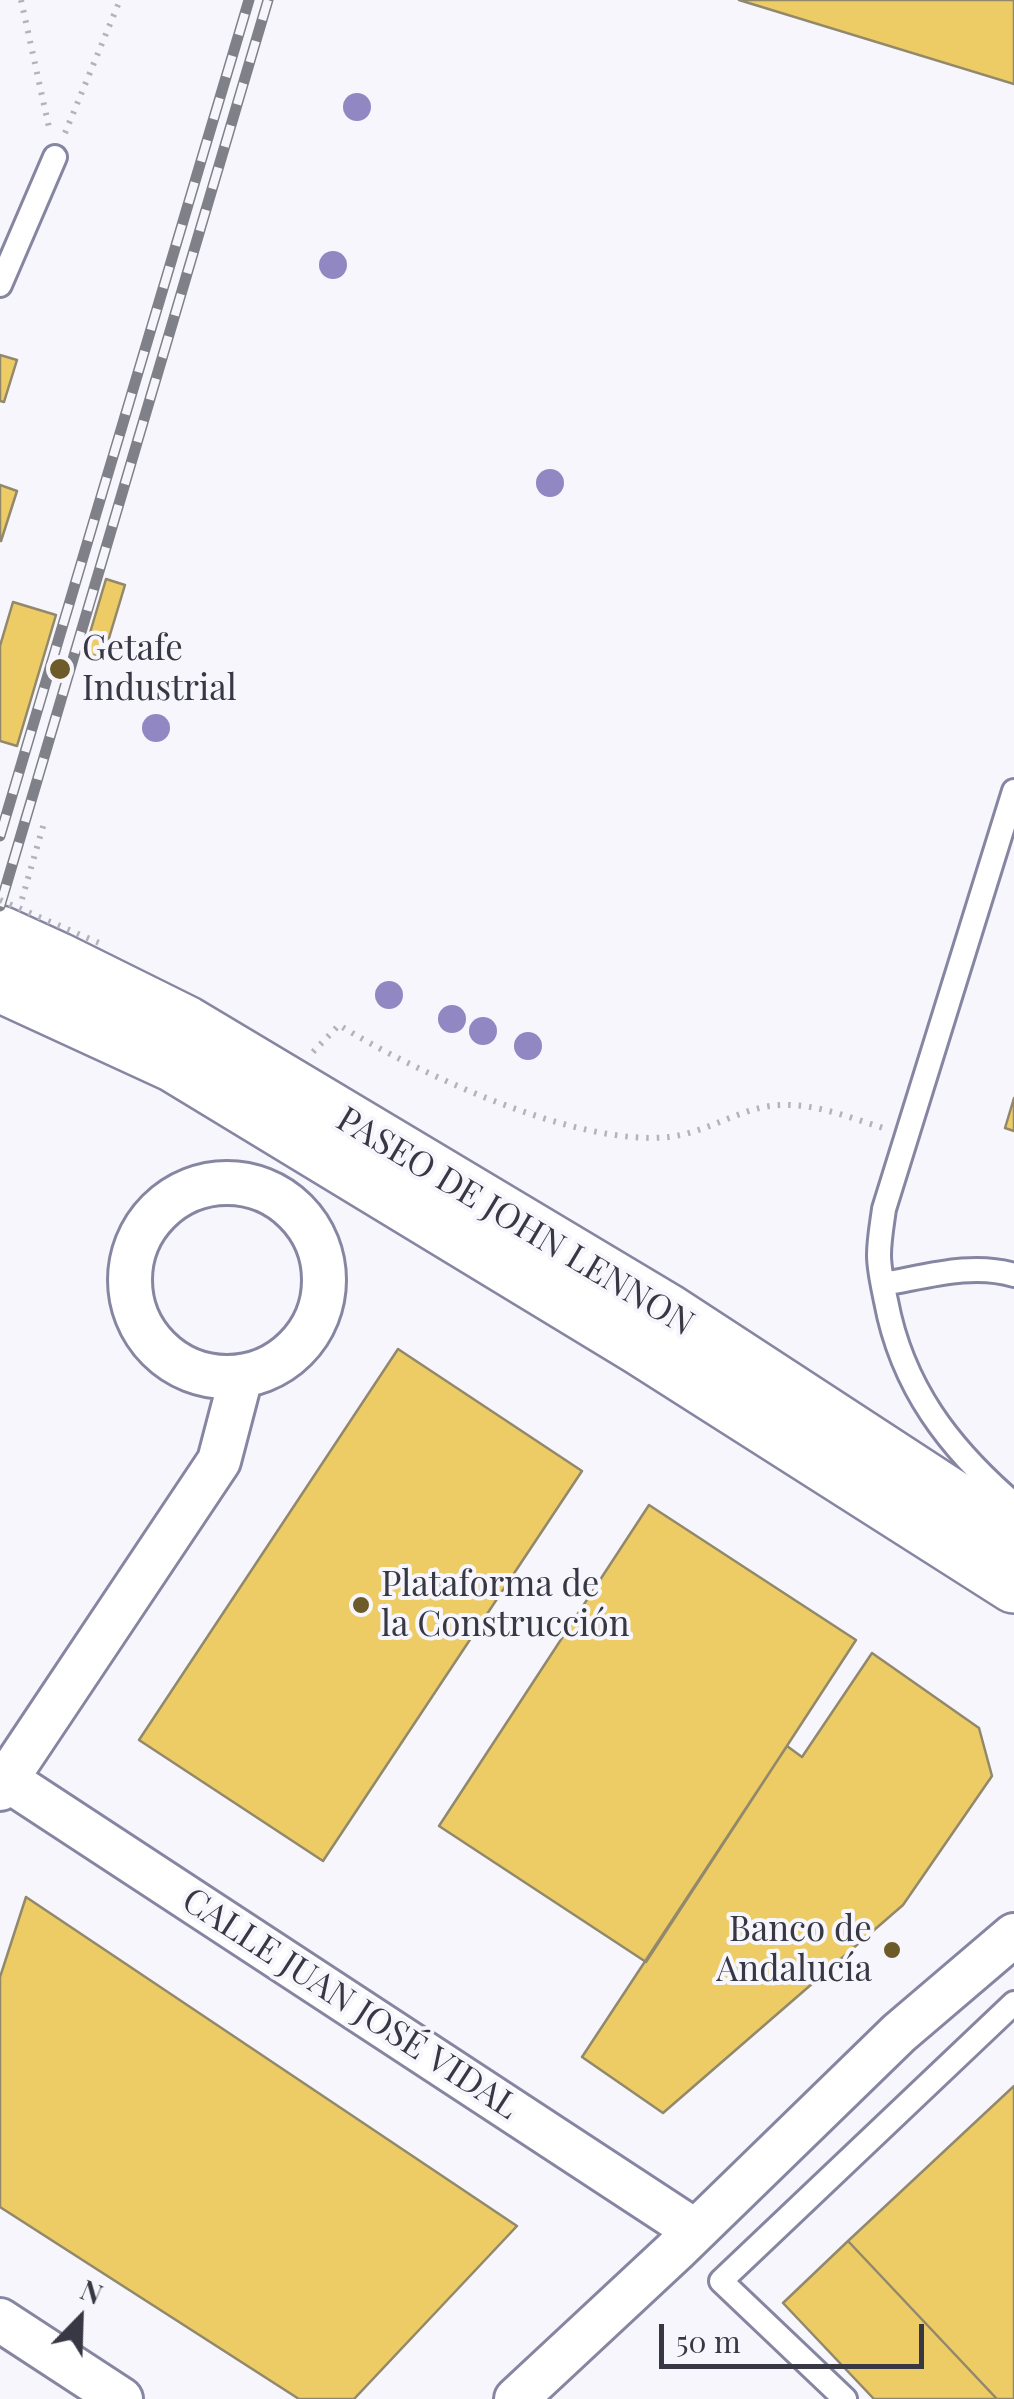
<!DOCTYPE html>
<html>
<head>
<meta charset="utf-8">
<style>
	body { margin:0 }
	#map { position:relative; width:1014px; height:2399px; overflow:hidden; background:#f6f6fc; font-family:"Playfair Display",serif }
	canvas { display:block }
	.north { position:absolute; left:30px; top:2269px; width:100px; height:100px; -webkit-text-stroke:8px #f6f6fc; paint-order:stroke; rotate:23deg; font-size:28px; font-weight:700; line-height:40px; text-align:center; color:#383844 }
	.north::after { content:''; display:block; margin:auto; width:35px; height:45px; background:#383844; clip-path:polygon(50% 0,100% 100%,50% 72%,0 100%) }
	.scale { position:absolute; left:659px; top:2324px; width:265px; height:45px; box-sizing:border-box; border:5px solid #383844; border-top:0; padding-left:12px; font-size:30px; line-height:35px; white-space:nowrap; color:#383844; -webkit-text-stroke:8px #f6f6fc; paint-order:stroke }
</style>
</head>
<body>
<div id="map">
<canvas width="1014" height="2399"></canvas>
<div class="north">N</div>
<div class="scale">50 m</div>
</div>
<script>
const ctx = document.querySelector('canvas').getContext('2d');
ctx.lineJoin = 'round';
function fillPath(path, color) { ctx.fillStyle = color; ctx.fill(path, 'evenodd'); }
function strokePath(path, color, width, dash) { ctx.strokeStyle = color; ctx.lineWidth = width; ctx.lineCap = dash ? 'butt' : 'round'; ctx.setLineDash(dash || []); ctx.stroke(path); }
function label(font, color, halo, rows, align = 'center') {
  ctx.font = font + ' "Playfair Display",serif'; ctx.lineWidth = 8; ctx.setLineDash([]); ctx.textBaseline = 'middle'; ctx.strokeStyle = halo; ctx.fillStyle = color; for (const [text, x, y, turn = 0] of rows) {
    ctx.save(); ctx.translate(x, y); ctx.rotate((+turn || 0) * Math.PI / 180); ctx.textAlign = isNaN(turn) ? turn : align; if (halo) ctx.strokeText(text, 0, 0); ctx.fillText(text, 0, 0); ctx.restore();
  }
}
const building = new Path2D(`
	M739,0H1014V84Z
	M0,355L17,360L4,402L0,401Z
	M0,485L17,491L1,541L0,540Z
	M106,579L125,585L103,658L84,653Z
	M13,602L56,615L17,746L0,741V646Z
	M1014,1098V1131L1005,1128Z
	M398,1349L582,1471L323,1861L139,1740Z
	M649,1505L856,1640L646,1962L439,1826Z
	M872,1653L979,1728L992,1776L903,1905L663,2113L582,2057L787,1746L802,1757Z
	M26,1897L517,2226L354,2399H299L0,2207V1977Z
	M1014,2086V2399H997L848,2241Z
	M848,2241L997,2399H874L783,2303Z`);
const path = new Path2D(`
	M21,0L50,132
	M65,133L120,0
	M22,899L44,823
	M313,1052L339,1025C416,1073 578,1147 669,1137C703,1133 731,1114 764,1107C805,1099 845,1116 883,1128`);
const service = new Path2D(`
	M0,285L55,157
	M1014,791L884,1209C882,1224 879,1240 879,1255C879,1270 883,1286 886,1301C902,1387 949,1448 1014,1504
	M883,1284C925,1277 972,1262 1014,1275
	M845,2399L721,2281L1014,2003`);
const minor = new Path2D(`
	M130 1280a97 97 0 1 1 194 0a97 97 0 1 1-194 0Z
	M6,1779L694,2230
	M0,1789L219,1461L241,1377
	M0,2320L121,2399
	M516,2399L677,2249L899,2033L1014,1935`);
const trunk = new Path2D(`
	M0,934L57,960L186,1024L666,1311L1014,1538
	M0,984L174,1064L640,1347L1014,1585`);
const rail = new Path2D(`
	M0,836L249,0
	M0,906L268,0`);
const pathBridge = new Path2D(`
	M0,900L106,946`);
const trees = [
	[357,107],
	[333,265],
	[550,483],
	[156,728],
	[389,995],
	[452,1019],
	[483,1031],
	[528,1046]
];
const markers = [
	[60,669,12,"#6d5c2a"],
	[361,1605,10,"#6d5c2a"],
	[892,1950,10,"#6d5c2a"]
];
const poiNames = [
	["Getafe",82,649],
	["Industrial",82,689],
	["Plataforma de",381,1585],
	["la Construcción",381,1625],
	["Banco de",872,1930,"right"],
	["Andalucía",872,1970,"right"]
];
const streetNames = [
	["PASEO DE JOHN LENNON",515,1222,31],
	["CALLE JUAN JOSÉ VIDAL",350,2004,33]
];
fillPath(building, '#edcb65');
strokePath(building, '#92896c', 2.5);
strokePath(service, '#8686a2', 28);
strokePath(minor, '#8686a2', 48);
strokePath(trunk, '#8686a2', 60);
strokePath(path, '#b3b3bb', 6, [2.5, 8]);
strokePath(service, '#fff', 22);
strokePath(minor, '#fff', 42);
strokePath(trunk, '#fff', 55);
strokePath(rail, '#808089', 11);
strokePath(rail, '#f6f6fc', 8, [22]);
strokePath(pathBridge, '#b3b3bb', 6, [2.5, 8]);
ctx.fillStyle = '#9187c2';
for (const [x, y] of trees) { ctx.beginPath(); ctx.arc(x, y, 14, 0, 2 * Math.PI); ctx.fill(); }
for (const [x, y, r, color] of markers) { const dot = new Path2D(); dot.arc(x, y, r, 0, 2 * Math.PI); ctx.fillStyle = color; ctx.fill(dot); strokePath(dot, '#f6f6fc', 4); }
label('35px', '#383844', '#f6f6fc', poiNames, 'left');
label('35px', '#383844', '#f6f6fc', streetNames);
</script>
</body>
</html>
